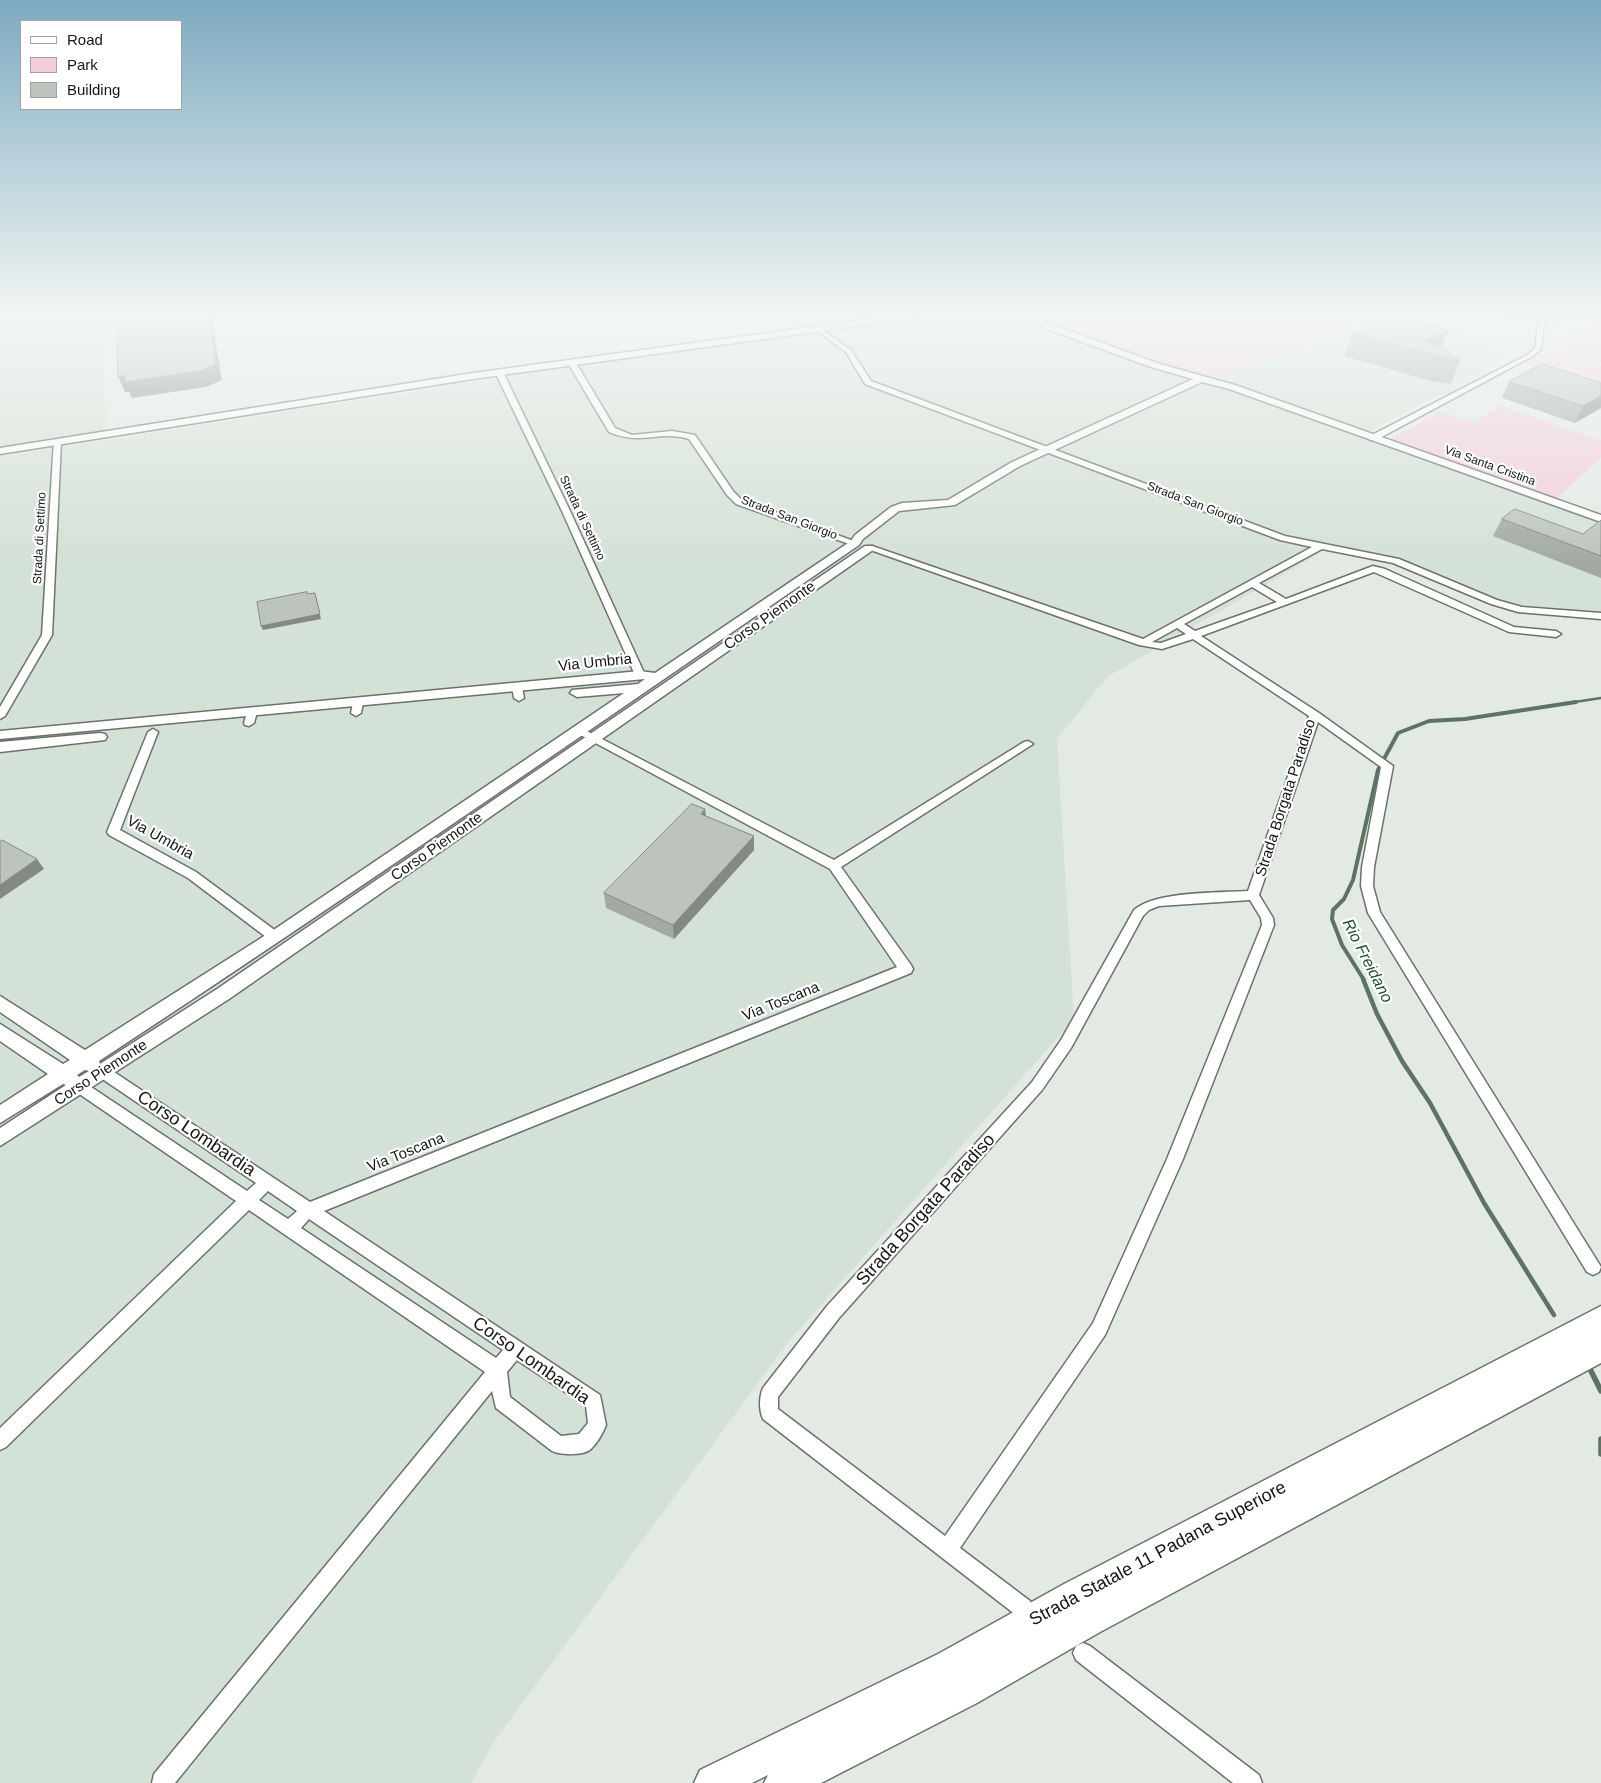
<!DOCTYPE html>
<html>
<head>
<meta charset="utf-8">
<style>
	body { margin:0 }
	#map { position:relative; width:1601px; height:1783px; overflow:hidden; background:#e3eae4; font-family:Helvetica,sans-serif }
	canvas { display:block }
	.legend { position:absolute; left:20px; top:20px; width:162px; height:90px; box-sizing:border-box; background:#fff; border:1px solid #a1a2a1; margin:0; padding:6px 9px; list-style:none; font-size:15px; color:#141715 }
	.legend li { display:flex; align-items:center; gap:10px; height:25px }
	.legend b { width:25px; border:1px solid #a1a2a1 }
</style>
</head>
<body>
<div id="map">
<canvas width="1601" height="1783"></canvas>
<ul class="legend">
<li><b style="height:6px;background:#fff"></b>Road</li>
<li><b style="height:14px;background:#f3cddd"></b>Park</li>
<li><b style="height:14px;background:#bdc4be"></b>Building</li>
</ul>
</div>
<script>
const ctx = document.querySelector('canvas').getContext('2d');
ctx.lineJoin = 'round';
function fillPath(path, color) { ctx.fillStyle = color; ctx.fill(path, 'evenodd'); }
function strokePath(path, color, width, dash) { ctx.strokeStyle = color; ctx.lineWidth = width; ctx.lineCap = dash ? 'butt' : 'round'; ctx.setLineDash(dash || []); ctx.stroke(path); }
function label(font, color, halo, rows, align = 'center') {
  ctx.font = font + ' Helvetica,sans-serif'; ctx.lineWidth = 4.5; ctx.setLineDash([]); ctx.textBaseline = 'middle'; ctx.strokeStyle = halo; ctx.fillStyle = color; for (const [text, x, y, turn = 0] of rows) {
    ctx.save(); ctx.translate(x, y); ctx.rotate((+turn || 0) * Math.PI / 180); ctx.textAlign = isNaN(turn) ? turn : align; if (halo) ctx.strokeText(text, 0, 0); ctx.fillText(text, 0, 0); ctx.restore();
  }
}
const built = new Path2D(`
	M0,314H123L104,342L105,434L0,448Z
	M967,314H1016L1144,365L1225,388L1601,522V614L1511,611L1395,563L1325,550L1107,677L1057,739L1074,1019L789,1341L493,1743L471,1783H0V457L581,365Z
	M1393,314L1510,350L1505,353L1510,354L1448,394L1434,397L1365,433L1215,379Z`);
const green = new Path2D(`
	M1064,314C1079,314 1106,318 1118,314H1356L1374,320L1215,379L1172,368L1044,321Z
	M1601,321V363L1546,345Z
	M1553,350L1601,366V390L1523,364Z
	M1501,406L1601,440V457L1557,499L1389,440L1440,412L1473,423Z`);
const streamFar3 = new Path2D(`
	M1471,314L1548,320L1601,317
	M1568,703L1601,698`);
const streamFar2 = new Path2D(`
	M1364,980L1342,945L1332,919L1333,910L1344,899L1353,880L1378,770L1398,733L1429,721L1465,719L1576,702`);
const streamFar1 = new Path2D(`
	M1363,979L1377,1014L1402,1061L1430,1103L1484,1203L1554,1315`);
const stream = new Path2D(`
	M1589,1367L1601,1391
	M1601,1439V1454`);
const minor = new Path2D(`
	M1529,314H1583L1580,316H1545L1541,349L1533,356L1376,440H1370V436L1529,354L1535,348L1539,316Z
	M818,327L851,350L871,381L1285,536L1399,559L1497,600L1522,607L1601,613V619L1518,612L1491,604L1393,563L1322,549L1259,583L1286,599L1373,566L1385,569L1514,627L1556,631L1561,634L1556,637L1509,632L1374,572L1201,636L1319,713L1393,766L1374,867L1373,886L1380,912L1601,1267L1599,1272L1593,1275L1587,1272L1368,913L1361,886L1362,867L1381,767L1318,722L1259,895L1273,918L1274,925L1183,1159L1105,1335L960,1548L1030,1601L1033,1608L1030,1615L1023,1618L1016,1615L763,1419C759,1410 759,1397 763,1388L827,1306L1032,1082L1061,1040L1134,910C1156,891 1218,893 1248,891L1309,716L1193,639L1162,649L1139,645L865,548L872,546L1143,639L1312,547L1280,540L865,384L846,352L816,330L815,329ZM1252,587L1277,602L1195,631L1184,624ZM1177,628L1186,634L1161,643L1152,642ZM1250,900L1261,918L1262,925L1167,1159L1093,1323L945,1536L778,1409V1397L839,1318L1042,1090L1071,1048L1143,916L1149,910L1159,906Z
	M570,362L576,363L615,428L632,435L672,431L695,435L733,491L742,500L859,543L852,545L736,504L727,495L689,439C660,430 640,446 609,432L568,363Z
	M496,370L503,372L570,511L645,675L644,677H636L635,675L562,511L495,372Z
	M54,440L61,442L52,635L5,716L0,719V707L42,635Z
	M517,684L522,687L524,698L519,701L514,698L512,687Z
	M358,700L363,703L361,713L356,716L351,713L353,703Z
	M252,709L257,712L254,723L249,726L245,725L244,723L247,712Z
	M579,727L834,860L1024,742L1028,741L1033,744L841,867L911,965L913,969L911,973L324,1211L600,1395L606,1425C603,1433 597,1443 591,1449C583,1456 560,1455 552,1451L496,1408L492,1391L175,1783H152L154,1774L485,1372L249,1210L6,1447L0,1450V1428L236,1201L75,1091L73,1087L75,1083L80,1081L85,1083L247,1191L256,1183L98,1076L96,1072L98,1068L103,1066L108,1068L310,1202L897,967L830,869L575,732L574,730ZM268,1191L297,1211L288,1219L259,1200ZM309,1219L503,1350L496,1358L301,1228ZM517,1360L586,1406L588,1423L579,1434L561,1436L510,1397L507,1372Z
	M153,729L158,732L120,830L196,872L280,934L281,937L280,940H270L188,878L109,835L107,832L148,732Z
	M1083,1643L1090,1646L1259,1775L1262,1783H1233L1076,1660L1073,1653L1076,1646Z`);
const tertiary = new Path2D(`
	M907,314H928L924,317L473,379L0,454V448L473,373Z
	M1031,314H1039L1042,319L1050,324L1160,364L1235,385L1601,515V522L1229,389L1202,382L1020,466L955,505L899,511L863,539L859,545C607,718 355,893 99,1061L100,1064L217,989L865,546H873V550L229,999L0,1146V1128L66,1085L63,1084L0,1123V1105L48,1074L0,1041V1024L63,1064L70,1060L0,1012V996L85,1050L269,933L624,693L577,697L570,693L572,690L638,684L645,679L0,739V731L640,671L655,673L851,541L855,535L891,507L902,503L948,500L1012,462L1193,379L1154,368L1044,328L1035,322ZM85,1070L89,1071L79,1077L77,1075Z
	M100,733L105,734L107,737L105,740L0,752V742Z`);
const trunk = new Path2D(`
	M1601,1306V1363L1100,1632L977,1703L821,1783H764L768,1775L752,1783H694L700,1770L938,1654L1064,1584Z`);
const wall = new Path2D(`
	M1402,328L1442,347L1460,361L1451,384L1430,381L1345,356L1352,333Z
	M1509,382L1601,383L1575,423L1502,398Z
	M1502,519L1583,534L1601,520V578L1493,536Z
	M705,809L706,816L754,836V850L674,939L606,908L604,893Z`);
const shadedWall = new Path2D(`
	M208,314H211L222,380L206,387L132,398L129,392H125L118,376H125Z
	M1448,331L1439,354L1423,341Z
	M1601,396V408L1575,423L1583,406Z
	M315,593L321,619L263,630L261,626Z
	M705,809L706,824L701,814Z
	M754,836V850L674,939L673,925Z
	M37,859L44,869L0,899V885Z`);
const building = new Path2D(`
	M117,314H208L216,364L200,371L125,382V376H118Z
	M1416,322L1426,323L1448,331L1423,341L1441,347L1460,361L1440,357L1352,333L1386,327L1402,328Z
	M1542,364L1601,383V396L1583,406L1509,382Z
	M1515,509L1583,534L1601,520V556L1502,519Z
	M307,592V594L315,593L320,614L261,626L257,602Z
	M692,804L705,809L701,814L754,836L673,925L604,893Z
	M2,840L37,859L0,885V842Z`);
const farStreetnames = [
	["Via Santa Cristina",1490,466,20],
	["Strada San Giorgio",1195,504,21],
	["Strada di Settimo",582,518,65],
	["Strada San Giorgio",789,518,21],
	["Strada di Settimo",40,538,-87]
];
const streetNames = [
	["Corso Piemonte",770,616,-35],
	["Via Umbria",595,663,-6],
	["Strada Borgata Paradiso",1286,798,-72],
	["Via Umbria",160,838,29],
	["Corso Piemonte",437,847,-35],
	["Via Toscana",781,1002,-22],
	["Corso Piemonte",101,1073,-33],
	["Via Toscana",406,1153,-22]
];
const waterNames = [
	["Rio Freidano",1367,961,63]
];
const nearStreetnames = [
	["Corso Lombardia",196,1134,34],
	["Strada Borgata Paradiso",926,1210,-48],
	["Corso Lombardia",531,1361,35],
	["Strada Statale 11 Padana Superiore",1158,1554,-28]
];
fillPath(built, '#d4e1d6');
fillPath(green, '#f3cddd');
strokePath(streamFar3, '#5e7462', 2.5);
strokePath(streamFar2, '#5e7462', 4);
strokePath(streamFar1, '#5e7462', 4.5);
strokePath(stream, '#5e7462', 5.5);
strokePath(minor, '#6b716b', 3);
strokePath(tertiary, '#6b716b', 3);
strokePath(trunk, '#6b716b', 3);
fillPath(minor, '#fff');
fillPath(tertiary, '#fff');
fillPath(trunk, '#fff');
fillPath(wall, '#a3a9a3');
fillPath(shadedWall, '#848985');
fillPath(building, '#bdc4be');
strokePath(building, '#848985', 1);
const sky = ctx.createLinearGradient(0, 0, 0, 563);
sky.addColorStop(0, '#7daac0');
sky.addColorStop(0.56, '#f2f6f3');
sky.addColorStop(1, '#f2f6f300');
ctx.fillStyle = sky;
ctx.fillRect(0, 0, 1601, 563);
label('12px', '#141715', '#fff', farStreetnames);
label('15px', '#141715', '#fff', streetNames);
label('italic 16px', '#20502d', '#fff', waterNames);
label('18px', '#141715', '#fff', nearStreetnames);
</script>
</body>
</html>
